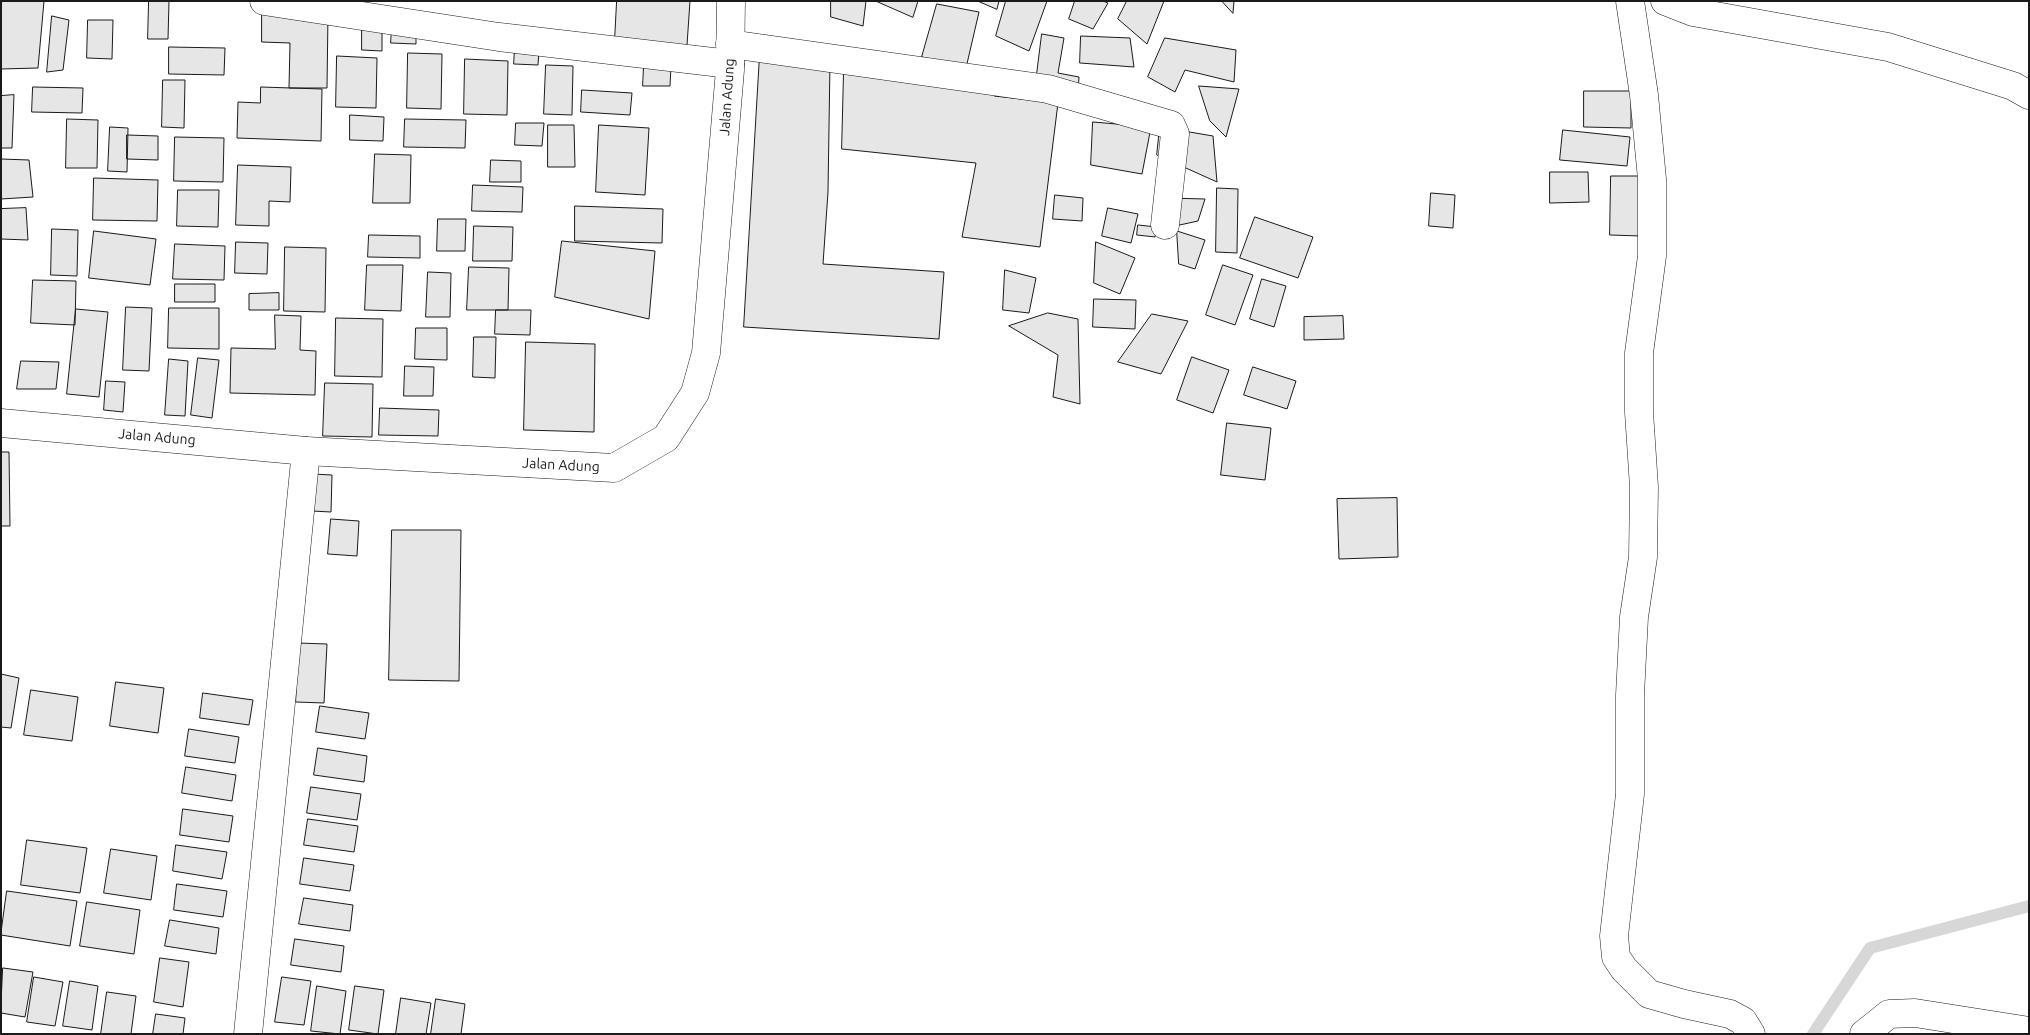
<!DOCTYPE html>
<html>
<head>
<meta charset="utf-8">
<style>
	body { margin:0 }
	#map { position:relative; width:2030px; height:1035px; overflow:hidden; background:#fff; font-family:Ubuntu,sans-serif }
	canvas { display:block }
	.frame { position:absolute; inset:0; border:2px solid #1a1a1a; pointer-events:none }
</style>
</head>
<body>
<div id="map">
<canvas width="2030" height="1035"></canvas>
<div class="frame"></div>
</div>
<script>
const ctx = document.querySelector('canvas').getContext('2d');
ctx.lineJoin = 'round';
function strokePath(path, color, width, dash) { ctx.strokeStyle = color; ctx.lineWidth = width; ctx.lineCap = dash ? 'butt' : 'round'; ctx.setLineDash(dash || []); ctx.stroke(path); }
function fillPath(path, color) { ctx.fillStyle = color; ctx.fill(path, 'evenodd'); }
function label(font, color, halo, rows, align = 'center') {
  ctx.font = font + ' Ubuntu,sans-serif'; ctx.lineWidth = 4; ctx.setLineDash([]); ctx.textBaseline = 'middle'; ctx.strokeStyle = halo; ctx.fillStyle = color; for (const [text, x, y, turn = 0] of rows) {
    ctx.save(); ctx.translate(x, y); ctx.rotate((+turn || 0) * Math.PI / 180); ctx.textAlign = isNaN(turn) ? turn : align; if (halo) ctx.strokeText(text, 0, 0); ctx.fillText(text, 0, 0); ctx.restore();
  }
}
const stream = new Path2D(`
	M1813,1034L1870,948L2029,906`);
const building = new Path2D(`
	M2,1H44L38,68L1,69Z
	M149,1H169L168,39H148Z
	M617,1H690L687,45L615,40Z
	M831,1H866L863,26L831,17Z
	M876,1H918L913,17Z
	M978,1H999L997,9Z
	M1006,1H1047L1029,51L996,36Z
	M1075,1H1103L1108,3L1093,29L1069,19Z
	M1127,1H1164L1147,44L1118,19Z
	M1222,1H1234L1233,13Z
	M937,4L979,12L966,68L922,57Z
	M262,12L328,14L327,88H289L290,43L262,42Z
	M52,16L69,20L63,70L47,72Z
	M88,20H113L112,59L87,58Z
	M362,21H382V51L362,50Z
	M392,27L416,28V44L391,43Z
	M1042,34L1064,38L1058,73L1079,77L1078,93L1036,82Z
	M1081,36L1130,38L1134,67L1080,63Z
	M1165,38L1236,50L1234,82L1185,70L1175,92L1148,77Z
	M169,47L225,48L224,75L169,74Z
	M515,48L539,50L538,65L514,64Z
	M408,53L442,54L441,109L407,108Z
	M760,54L830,62L828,192L823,264L944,272L939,339L744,327Z
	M337,56L377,58L376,108L336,107Z
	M465,59L508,61L507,115L464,114Z
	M546,65L573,66L572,115L544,114Z
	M644,65L671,66L670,86H643Z
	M844,70L997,84L994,96L1058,103L1040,247L962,237L976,163L842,149Z
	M163,80H185L184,128L162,127Z
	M1199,86L1239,89L1226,137L1210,121Z
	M33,87L83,88L82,113L32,112Z
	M261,87L322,89L321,141L237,138L238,102L260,103Z
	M582,90L632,93L630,115L581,112Z
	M1584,91H1631V128L1584,127Z
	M14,95L12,148H1V96Z
	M350,115L384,117L383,141L350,140Z
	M67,119L98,120L97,168H66Z
	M405,119L466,120L465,148L404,147Z
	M1093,122L1151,127L1142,174L1091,165Z
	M516,123H544L542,146L515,145Z
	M548,125H574L575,167H548Z
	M599,125L649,128L645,195L596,192Z
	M110,127L128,128L127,172L108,171Z
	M1160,127L1213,136L1217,182L1157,155Z
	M1563,130L1630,137L1627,166L1560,160Z
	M127,135L158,136V160L127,159Z
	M175,137L224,138L223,182L174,181Z
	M375,154L411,155L410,203H373Z
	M1,159L29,160L33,197L1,199Z
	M491,160L521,161V182H490Z
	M238,165L291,167L290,202L269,201V226L236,225Z
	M1550,172H1588L1589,202L1550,203Z
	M1611,176H1643L1641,236L1610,235Z
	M94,178L158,180L157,221L93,220Z
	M473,185L523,187L522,212L472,211Z
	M1217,188L1238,189L1237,253L1216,252Z
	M178,190H219L218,227L177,226Z
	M1431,193L1455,195L1453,228L1429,226Z
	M1055,195L1083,198L1082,221L1053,219Z
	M1168,198L1205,199L1198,221L1175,226Z
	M575,206L663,209L662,243L575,241Z
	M26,208L28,240L1,239V209Z
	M1108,208L1138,214L1131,243L1102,236Z
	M1255,217L1313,237L1298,278L1240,258Z
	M438,219H466L465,251H437Z
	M1138,225L1157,227L1155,237L1137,235Z
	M474,226L513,227L512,261H473Z
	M52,229L78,230L77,276L51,275Z
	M94,231L156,239L150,285L89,278Z
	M1177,231L1205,240L1195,269L1179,264Z
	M369,235L420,236V258L368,257Z
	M562,241L655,251L649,319L555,297Z
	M236,242L268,243L267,274L235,273Z
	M1096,242L1135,258L1120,294L1094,283Z
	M175,244L225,246L224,280L173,279Z
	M285,247L326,248L325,312L284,311Z
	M367,265H403L401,311L365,310Z
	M1223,265L1253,275L1235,325L1206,315Z
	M469,267L509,268L508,310H467Z
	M1005,270L1036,278L1029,313L1003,310Z
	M428,272L451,273L450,317H426Z
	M1262,279L1286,286L1274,327L1250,319Z
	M33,280L76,281L75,325L31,323Z
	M175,284H215V302H175Z
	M279,293V310H249V294Z
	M1094,299L1136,300L1135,329L1093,327Z
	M126,307L152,308L149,371L123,370Z
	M169,308H219V349L168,348Z
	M76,309L108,312L99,397L67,394Z
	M496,310H531L530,335L495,334Z
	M1048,313L1078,319L1080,404L1053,397L1058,355L1009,326Z
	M1152,314L1188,321L1161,374L1118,362Z
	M275,315L301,316L300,350L316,351L315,395L230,393L231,348L275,349Z
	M1343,316L1344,339L1304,340V317Z
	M336,318L383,319L382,377L335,376Z
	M416,328H447V360L415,359Z
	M474,337H496L495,378L473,377Z
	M526,342L595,344L594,432L524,430Z
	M1192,357L1229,370L1213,413L1177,400Z
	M198,358L219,360L212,418L191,415Z
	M169,359L188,361L185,416L165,415Z
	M21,361L59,362L56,389H17Z
	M405,366L434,367L433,396H404Z
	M1253,367L1296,381L1287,409L1244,395Z
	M106,381L125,382L123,412L104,410Z
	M325,383L373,384L372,437L323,436Z
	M380,408L439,410L438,436L379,435Z
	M1227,423L1271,428L1265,480L1221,475Z
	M1,452H9L10,526H1Z
	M313,474L332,475L331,512L312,511Z
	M1397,498L1398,557L1339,559L1337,499Z
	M331,519L359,521L357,556L328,554Z
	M392,530H461L459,681L389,680Z
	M298,643L327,644L324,703L296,702Z
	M1,674L19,678L11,728L1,727Z
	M116,682L164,688L158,733L110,726Z
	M31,690L78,697L72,741L24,735Z
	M203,693L253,700L249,725L200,718Z
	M320,706L369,713L365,739L316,732Z
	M189,729L239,737L235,763L185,756Z
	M318,748L367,756L364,782L314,775Z
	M186,767L236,775L232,801L182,793Z
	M311,787L361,794L357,820L307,813Z
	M183,809L233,816L229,842L180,835Z
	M308,819L358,826L354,852L304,845Z
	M27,840L87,848L80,893L21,885Z
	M176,845L227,852L222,879L173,871Z
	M111,849L157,856L151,900L104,893Z
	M304,858L354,865L350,891L300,884Z
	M177,884L227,891L223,917L174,910Z
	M7,891L77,901L70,946L1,935Z
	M304,898L353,905L350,931L299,924Z
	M87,902L140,910L134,954L80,946Z
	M170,920L219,928L216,954L165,946Z
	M295,939L344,946L341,972L291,965Z
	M160,958L189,962L183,1007L154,1002Z
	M3,968L33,972L25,1017L1,1013Z
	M34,977L63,982L55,1026L27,1022Z
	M282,977L311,981L304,1025L275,1022Z
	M70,981L98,986L92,1030L63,1026Z
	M317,986L346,991L340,1034L311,1031Z
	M355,986L384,990L378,1034L349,1030Z
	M107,992L136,996L131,1034H101Z
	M401,998L431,1003L426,1034H396Z
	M436,999L465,1004L461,1034H431Z
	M156,1014L185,1018L183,1034H153Z`);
const minor = new Path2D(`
	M264,1L499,37L730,64
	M1630,1L1644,95L1652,179V256L1639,353V412L1644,487L1643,557L1634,617L1630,695V794L1614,936L1616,957L1624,969L1649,994L1684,1004L1730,1014L1743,1021L1751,1034
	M1665,1L1693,12L1888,47L2013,86L2029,95
	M730,44L1048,89L1171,125L1175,134L1165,225
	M248,1034L306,451
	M1864,1034L1889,1014L1915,1013L2029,1031`);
const major = new Path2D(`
	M1,423L306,451L614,468L666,438L695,393L706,353L730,70L731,1`);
const streetNames = [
	["Jalan Adung",727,97,-86],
	["Jalan Adung",157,437,5],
	["Jalan Adung",561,465,3]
];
strokePath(stream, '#d7d7d7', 12);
fillPath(building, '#e6e6e6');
strokePath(building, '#1a1a1a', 1);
strokePath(minor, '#1a1a1a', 29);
strokePath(major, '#1a1a1a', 29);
strokePath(minor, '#fff', 28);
strokePath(major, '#fff', 28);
label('14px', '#1a1a1a', '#fff', streetNames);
</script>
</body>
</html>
